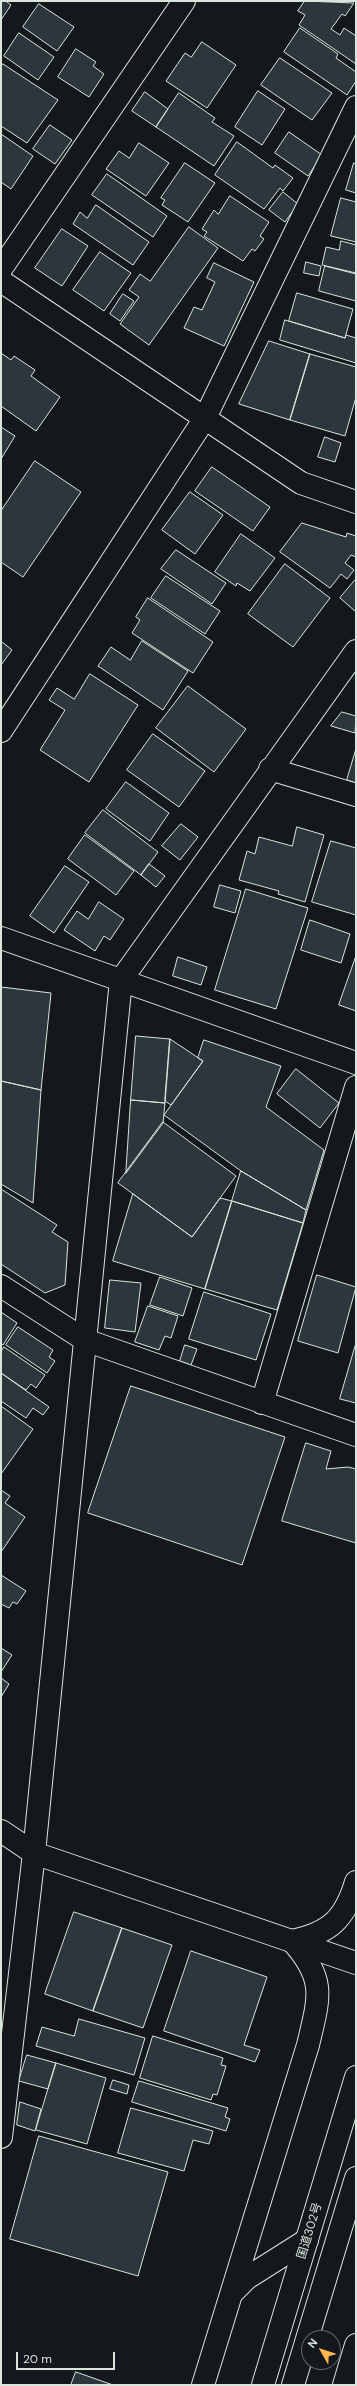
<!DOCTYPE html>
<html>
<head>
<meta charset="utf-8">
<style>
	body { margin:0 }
	#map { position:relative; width:357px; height:2386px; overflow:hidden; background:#14181c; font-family:"DM Sans",sans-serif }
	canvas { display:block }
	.frame { position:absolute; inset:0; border:2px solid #d8e6dc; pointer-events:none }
	.north { position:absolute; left:301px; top:2330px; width:40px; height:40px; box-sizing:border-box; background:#14181c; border:1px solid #626a69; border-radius:50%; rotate:309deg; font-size:11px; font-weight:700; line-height:16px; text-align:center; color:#d8e6dc }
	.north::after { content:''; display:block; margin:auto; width:14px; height:18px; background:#ffb74d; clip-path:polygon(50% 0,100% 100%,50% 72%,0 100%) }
	.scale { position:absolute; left:16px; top:2352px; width:99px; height:18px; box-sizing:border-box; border:2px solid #d8e6dc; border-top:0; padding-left:5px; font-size:12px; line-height:14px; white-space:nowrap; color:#d8e6dc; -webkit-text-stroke:3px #14181c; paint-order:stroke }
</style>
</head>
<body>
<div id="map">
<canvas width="357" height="2386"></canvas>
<div class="frame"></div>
<div class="north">N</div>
<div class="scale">20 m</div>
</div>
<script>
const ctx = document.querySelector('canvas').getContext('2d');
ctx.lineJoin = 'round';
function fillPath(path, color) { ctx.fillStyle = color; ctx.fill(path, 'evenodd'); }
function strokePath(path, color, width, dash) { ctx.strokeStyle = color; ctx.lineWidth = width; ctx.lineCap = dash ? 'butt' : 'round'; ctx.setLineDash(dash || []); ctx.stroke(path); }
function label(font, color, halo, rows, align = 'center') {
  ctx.font = font + ' "DM Sans","Noto Sans JP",sans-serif'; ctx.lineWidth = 3; ctx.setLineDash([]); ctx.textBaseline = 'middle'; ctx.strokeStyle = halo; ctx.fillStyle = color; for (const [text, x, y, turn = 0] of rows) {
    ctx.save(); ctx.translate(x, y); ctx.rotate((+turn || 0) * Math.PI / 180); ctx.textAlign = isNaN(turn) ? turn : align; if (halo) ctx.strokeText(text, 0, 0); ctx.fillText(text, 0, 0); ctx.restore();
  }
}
const building = new Path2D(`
	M1,1H8L7,2L11,5L1,20Z
	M305,1L354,3L345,16L342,14L331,29L340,35L344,28L356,36V64L299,25L305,15L298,11Z
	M39,4L74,27L57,51L23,27Z
	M300,28L338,54L336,58L356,72V81L347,95L284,52Z
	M19,33L54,57L38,80L4,56Z
	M202,42L236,65L207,108L166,81L185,53L191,57Z
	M76,49L96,62L93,66L104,74L89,97L58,77Z
	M280,58L332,93L312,120L261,85Z
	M3,64L58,100L27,143L1,126V67Z
	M258,91L285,109L262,145L235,127Z
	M145,92L168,109L156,127L132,111Z
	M179,93L215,118L212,122L234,136L214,166L156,127Z
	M50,125L72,140L55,164L33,149Z
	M289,132L322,155L308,176L275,153Z
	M1,134L33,156L11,189L1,182Z
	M237,142L273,168L275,165L293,178L283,191L280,188L264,209L215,175Z
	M139,143L169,163L146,196L106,169L119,151L129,158Z
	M185,163L215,183L188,222L162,205L165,200L161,198Z
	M354,163L356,164V193L346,190Z
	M107,174L167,216L153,237L92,195Z
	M283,192L298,204L285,222L269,210Z
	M230,196L269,222L260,236L264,239L255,251L252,249L243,261L204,236L207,232L202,229L214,210L218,214Z
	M341,198L356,202V242L331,236Z
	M96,205L149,242L133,265L73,224L80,212L87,218Z
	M189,227L218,248L149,345L120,324L139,297L129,290L140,274L150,281Z
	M62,229L88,246L62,286L35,268Z
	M341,241L356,245V273L322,265L326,247L339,250Z
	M100,252L131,273L104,311L73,290Z
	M306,262L321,266L319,276L304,273Z
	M214,263L254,282L224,346L184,328L194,307L202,310L215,282L207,278Z
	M325,266L356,274V301L319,291Z
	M297,293L353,309L345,338L289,321Z
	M123,294L134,301L120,321L110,314Z
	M285,320L345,338L346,335L356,338V363L280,340Z
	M269,341L310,354L290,420L239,404Z
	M1,353L11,360L14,356L35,370L31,376L60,397L36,431L1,406Z
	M310,354L356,367V397L345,436L290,420Z
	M1,427L15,436L1,459Z
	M325,437L341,443L335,462L318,457Z
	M35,461L81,492L23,577L1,562V511Z
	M212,467L270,507L253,531L195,491Z
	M190,492L223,515L195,554L162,530Z
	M302,523L346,537L347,533L356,536V557L351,555L345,563L354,570L347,579L341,574L330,588L280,552Z
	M241,534L275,558L250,591L237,583L236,586L215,572Z
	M176,550L226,583L212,604L161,569Z
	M285,564L330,598L293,647L248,614Z
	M166,576L220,611L205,634L151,598Z
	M356,579V612L340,598Z
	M148,598L213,642L193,673L132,633L140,620L136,617Z
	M1,641L12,650L1,665Z
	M142,641L188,671L163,710L98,666L111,647L130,660Z
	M90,674L138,705L89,782L40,750L65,710L49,700L57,688L74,699Z
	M188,686L246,729L214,772L156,728Z
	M342,712L356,716L355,733L331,726Z
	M153,734L205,771L179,807L127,770Z
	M356,749V783L347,780Z
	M126,782L169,813L150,841L106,809Z
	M103,810L158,852L141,875L85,833Z
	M181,824L198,837L180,860L162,846Z
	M297,827L324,835L305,902L278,894L279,891L239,880L247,851L255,854L259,837L292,846Z
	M85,835L134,871L116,895L68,859Z
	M331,841L356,848V915L312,902Z
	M149,864L165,876L156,887L141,875Z
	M65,866L89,882L54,933L30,916Z
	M220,885L241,891L235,913L214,907Z
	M246,889L308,908L276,1009L215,990Z
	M99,902L124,919L110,940L104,936L95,951L64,930L77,911L88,919Z
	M310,920L350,934L341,963L301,950Z
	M356,956V1011L339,1005Z
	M178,957L207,967L201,985L173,976Z
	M1,987L51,993L41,1090L1,1081Z
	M136,1036L170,1039L165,1103L131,1100Z
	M170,1039L203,1061L171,1105L165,1101Z
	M204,1040L281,1066L266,1107L324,1150L306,1210L241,1171L164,1115L203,1061L198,1058Z
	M296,1069L339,1103L320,1128L277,1094Z
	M1,1081L41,1090L33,1203L1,1184Z
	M131,1100L165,1103L163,1123L126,1173Z
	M163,1122L236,1176L192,1237L118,1183Z
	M241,1171L306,1210L303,1223L232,1201Z
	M1,1189L57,1225L52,1232L68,1242L65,1285L45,1293L1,1264Z
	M133,1194L192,1237L220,1198L232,1201L205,1289L113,1261Z
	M232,1201L303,1223L277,1310L205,1289Z
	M317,1275L356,1287L338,1353L298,1341Z
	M160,1277L192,1288L183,1316L150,1305Z
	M110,1280L141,1283L135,1332L105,1328Z
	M204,1292L271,1314L256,1360L189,1339Z
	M148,1306L178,1316L171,1338L165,1336L159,1350L135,1342Z
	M1,1312L17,1323L3,1345L1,1344Z
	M18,1327L53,1350L49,1357L55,1361L47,1373L6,1345Z
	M356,1343V1403L340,1399Z
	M185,1345L197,1349L191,1365L180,1361Z
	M4,1347L45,1375L36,1388L31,1384L26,1390L1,1373V1352Z
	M1,1373L49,1407L43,1415L33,1408L26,1418L1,1401Z
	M131,1386L285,1437L242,1565L88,1513Z
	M1,1406L33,1429L1,1474Z
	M306,1443L331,1451L326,1469L348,1467L356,1469V1543L282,1521Z
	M1,1490L10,1496L5,1503L25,1517L1,1552Z
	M1,1575L26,1591L17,1604L13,1602L9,1608L1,1604Z
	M1,1648L12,1655L1,1672Z
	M1,1678L9,1684L1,1697Z
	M74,1912L122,1928L93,2011L45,1994Z
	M122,1928L172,1945L143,2028L93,2011Z
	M191,1951L267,1977L244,2045L260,2050L255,2062L164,2031Z
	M79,2019L145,2038L134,2075L36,2046L42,2027L74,2036Z
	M153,2036L223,2058L221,2065L226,2066L217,2095L213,2094L211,2100L140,2078Z
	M27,2055L56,2063L48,2089L19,2081Z
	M56,2063L106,2078L87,2144L36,2130Z
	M113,2080L129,2085L127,2094L110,2089Z
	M139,2081L228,2108L225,2117L230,2119L226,2131L132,2102Z
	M20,2102L41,2109L35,2131L17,2125Z
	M131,2108L213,2131L209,2144L193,2140L184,2171L118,2153Z
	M39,2136L168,2172L138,2276L10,2239Z
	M76,2372L113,2385H71Z`);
const street = new Path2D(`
	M1,269L184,1
	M1,281L301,483L356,502
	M1,731L205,418L356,107
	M270,769L356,795
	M1,938L356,1063
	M1,1286L85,1340L356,1435
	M262,1403L356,1087
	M1,2137L34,1853L121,980L356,651
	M232,2293L247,2278L307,2240
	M203,2385L308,2045C319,1998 327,1980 292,1941C330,1933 345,1919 356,1882`);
const secondary = new Path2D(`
	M1,1831L34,1853L356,1963`);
const highway = new Path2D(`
	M263,2385L356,2077
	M293,2385L356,2178
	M344,2385L356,2345`);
const streetNames = [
	["国道302号",310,2231,-73]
];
fillPath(building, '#2c363c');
strokePath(building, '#d8e6dc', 1);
strokePath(street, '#d8e6dc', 24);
strokePath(secondary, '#d8e6dc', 24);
strokePath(highway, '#d8e6dc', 24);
strokePath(street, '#14181c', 22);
strokePath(secondary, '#14181c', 22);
strokePath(highway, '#14181c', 22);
label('12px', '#d8e6dc', '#14181c', streetNames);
</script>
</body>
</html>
